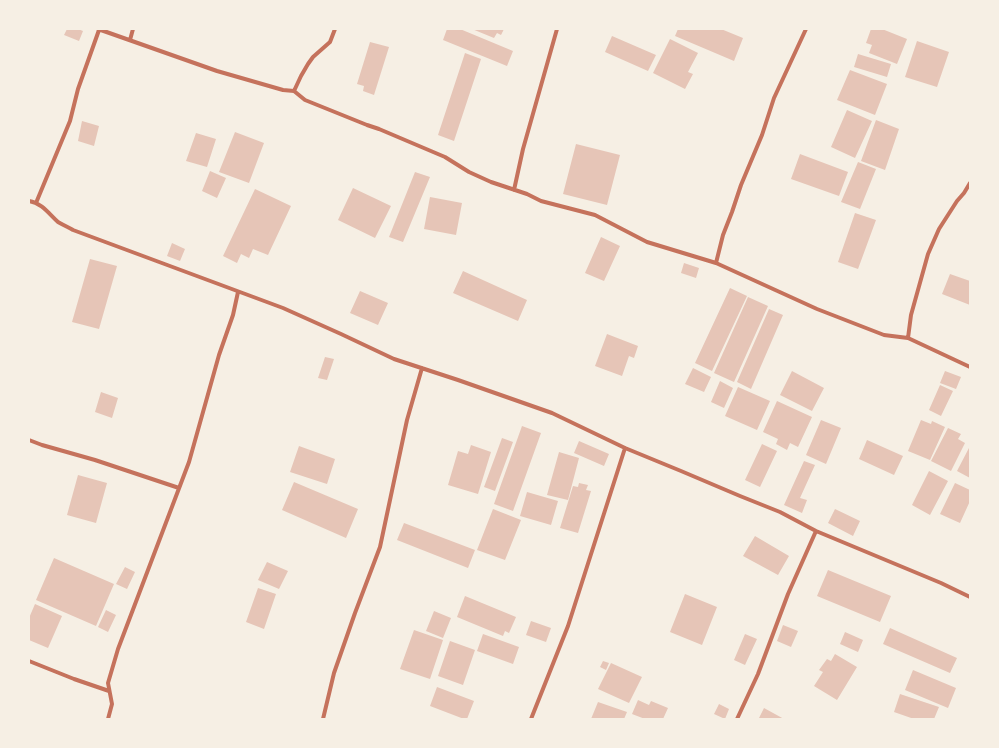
<!DOCTYPE html>
<html>
<head>
<meta charset="utf-8">
<style>
	body { margin:0 }
	#map { position:relative; width:999px; height:748px; overflow:hidden; background:#f6efe4; font-family:Bitter,serif }
	canvas { display:block }
	.frame { position:absolute; inset:0; border:30px solid #f6efe4; pointer-events:none }
</style>
</head>
<body>
<div id="map">
<canvas width="999" height="748"></canvas>
<div class="frame"></div>
</div>
<script>
const ctx = document.querySelector('canvas').getContext('2d');
ctx.lineJoin = 'round';
function fillPath(path, color) { ctx.fillStyle = color; ctx.fill(path, 'evenodd'); }
function strokePath(path, color, width, dash) { ctx.strokeStyle = color; ctx.lineWidth = width; ctx.lineCap = dash ? 'butt' : 'round'; ctx.setLineDash(dash || []); ctx.stroke(path); }
const building = new Path2D(`
	M67,29H78L83,31L79,41L64,35Z
	M447,29H460L513,51L507,66L443,40Z
	M472,29H504L501,35L497,33L494,38Z
	M678,29H721L743,38L734,61L675,36Z
	M871,29H882L907,39L897,64L869,53L872,45L866,43Z
	M612,36L656,55L648,71L605,52Z
	M670,39L698,53L688,72L693,74L685,89L653,73Z
	M917,41L949,52L937,87L905,77Z
	M370,42L389,47L374,95L363,91L364,86L357,84Z
	M465,53L481,59L454,141L438,135Z
	M858,54L891,64L887,77L854,67Z
	M850,70L887,84L875,115L837,100Z
	M847,110L872,121L855,158L831,147Z
	M876,120L899,129L885,170L861,161Z
	M82,121L99,126L94,146L78,141Z
	M235,132L264,143L249,183L219,172Z
	M196,133L216,139L207,167L186,161Z
	M576,144L620,155L607,205L563,194Z
	M800,154L848,172L839,196L791,179Z
	M858,162L876,169L860,209L841,202Z
	M210,171L226,178L217,198L202,191Z
	M415,172L430,177L403,242L389,237Z
	M353,188L391,206L375,238L338,220Z
	M255,189L291,206L268,255L253,249L249,258L241,254L237,263L223,256Z
	M430,197L462,203L456,235L424,229Z
	M855,213L876,220L858,269L838,262Z
	M601,237L620,246L604,281L585,273Z
	M172,243L185,249L180,261L167,256Z
	M90,259L117,266L99,329L72,322Z
	M684,263L699,268L696,278L681,273Z
	M463,271L527,300L518,321L453,293Z
	M950,274L970,281V305L942,294Z
	M730,288L747,296L712,371L695,363Z
	M360,291L388,303L378,325L350,313Z
	M748,297L768,306L734,382L714,373Z
	M769,309L783,315L751,389L737,382Z
	M607,334L638,346L634,358L629,356L622,376L595,366Z
	M325,357L334,359L327,380L318,378Z
	M693,368L711,377L704,392L685,384Z
	M792,371L824,388L812,411L780,395Z
	M945,371L961,377L956,389L940,383Z
	M720,381L733,388L724,408L711,402Z
	M940,385L953,391L941,416L929,410Z
	M738,387L770,401L757,430L725,416Z
	M101,392L118,398L112,418L95,412Z
	M777,401L812,417L798,447L790,443L787,450L776,444L778,439L763,432Z
	M821,420L841,428L826,464L806,455Z
	M921,420L931,424L932,421L945,427L930,460L908,451Z
	M522,426L541,433L513,511L494,504Z
	M948,428L961,434L958,439L965,443L951,471L931,461Z
	M502,438L513,442L495,491L484,487Z
	M867,440L903,456L894,475L859,459Z
	M579,441L609,454L604,466L574,453Z
	M762,444L777,451L760,487L745,480Z
	M471,445L491,452L478,494L448,485L458,451L468,454Z
	M299,446L335,459L327,484L290,472Z
	M970,446V478L957,471Z
	M559,452L579,458L568,500L547,495Z
	M804,461L815,465L800,498L807,500L802,513L784,505Z
	M929,471L948,481L930,515L912,505Z
	M78,475L107,483L96,523L67,515Z
	M294,482L358,509L346,538L282,510Z
	M579,483L588,485L586,490L591,491L578,533L560,528L573,486L578,487Z
	M955,483L970,490V501L960,523L940,514Z
	M527,492L558,501L551,525L520,516Z
	M493,509L521,520L505,560L477,550Z
	M835,509L860,521L853,536L828,523Z
	M404,523L475,550L468,568L397,540Z
	M755,536L789,556L778,575L743,556Z
	M54,558L114,584L96,626L36,600Z
	M267,562L288,571L279,589L258,580Z
	M125,567L135,572L127,589L116,584Z
	M828,570L891,596L880,622L817,596Z
	M258,588L276,594L264,629L246,622Z
	M685,594L717,607L702,645L670,632Z
	M465,596L516,617L509,633L505,631L503,636L457,617Z
	M35,604L62,616L48,648L29,640V618Z
	M106,610L116,615L108,632L98,627Z
	M434,611L451,618L443,638L426,631Z
	M531,621L551,628L546,642L526,635Z
	M783,625L798,631L791,647L777,641Z
	M890,628L957,658L950,673L883,644Z
	M414,630L443,640L430,679L400,669Z
	M845,632L863,640L858,652L840,644Z
	M483,634L519,647L513,664L477,651Z
	M745,634L757,639L745,665L734,660Z
	M450,641L475,650L463,685L438,676Z
	M835,654L857,667L837,700L814,686L823,672L819,670L827,659L831,661Z
	M603,661L609,663L606,670L600,667Z
	M611,663L642,677L629,703L598,689Z
	M913,670L956,688L948,708L905,690Z
	M437,687L474,701L467,719H464L430,706Z
	M900,694L939,707L934,719H914L894,712Z
	M638,700L649,705L651,701L668,708L663,719H645L632,714Z
	M598,702L627,712L624,719H591Z
	M719,704L729,709L725,719L714,714Z
	M764,708L784,719H761L759,718Z`);
const minor = new Path2D(`
	M98,29L217,71L283,90L294,91L305,100L367,125L379,129L445,157L469,172L491,182L527,194L541,201L595,215L647,242L716,263L817,309L884,335L908,338L970,367
	M130,40L133,29
	M294,91L301,76L308,64L313,57L330,42L335,29
	M514,190L523,149L557,29
	M29,201C42,203 49,214 58,222C63,225 68,227 73,230L283,308L341,334L394,359L458,380L552,413L625,448L681,471L740,496L780,512L816,531L941,583L970,597
	M36,203L70,121L78,89L99,30
	M716,263L723,235L732,212L741,185L762,135L774,98L806,29
	M908,338L911,315L928,254L939,229L957,201L964,193L970,183
	M29,440L42,445L95,460L179,488
	M29,661L74,679L109,691
	M108,719L112,704L108,683L118,649L189,462L219,355L233,315L238,292
	M323,719L334,673L355,613L380,547L407,420L422,368
	M531,719L568,626L625,448
	M737,719L758,674L788,594L816,531`);
fillPath(building, '#e6c5b7');
strokePath(minor, '#c5725c', 4);
</script>
</body>
</html>
